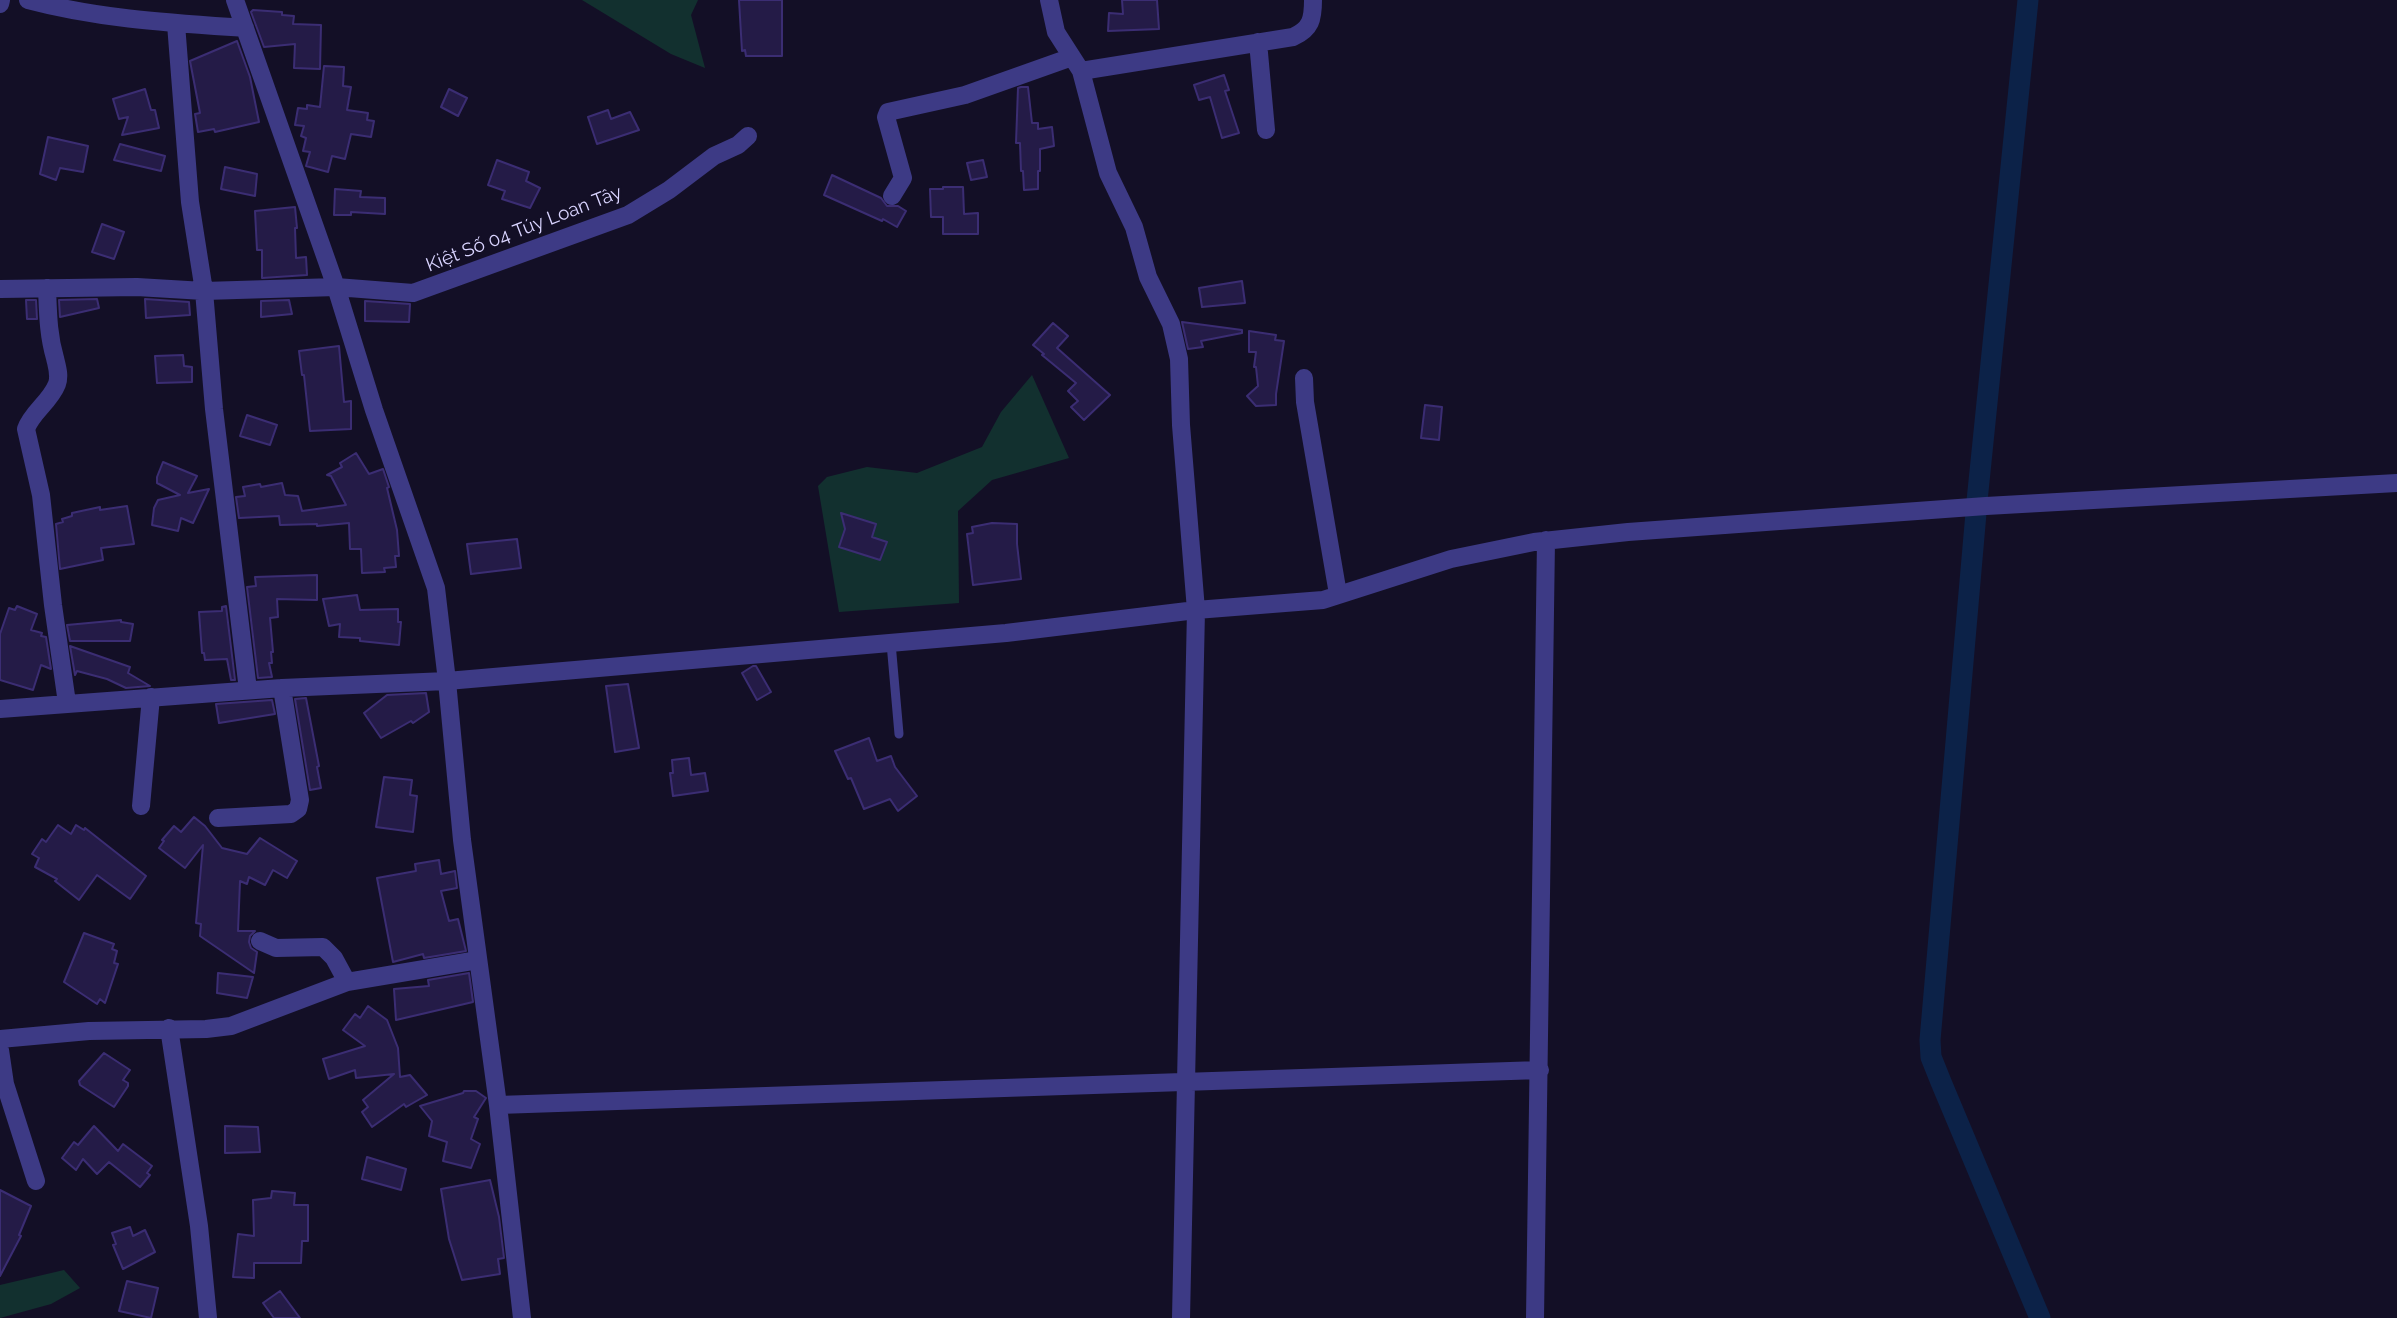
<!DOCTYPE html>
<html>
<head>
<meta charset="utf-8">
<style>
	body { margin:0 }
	canvas { display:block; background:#130f26 }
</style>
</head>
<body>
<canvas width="2397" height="1318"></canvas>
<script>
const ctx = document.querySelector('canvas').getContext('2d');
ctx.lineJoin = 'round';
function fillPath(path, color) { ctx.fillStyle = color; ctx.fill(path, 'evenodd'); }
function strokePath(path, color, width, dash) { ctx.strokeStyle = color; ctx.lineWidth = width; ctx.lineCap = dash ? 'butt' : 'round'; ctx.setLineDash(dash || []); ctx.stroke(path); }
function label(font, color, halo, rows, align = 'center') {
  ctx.font = font + ' Raleway,sans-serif'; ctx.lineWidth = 5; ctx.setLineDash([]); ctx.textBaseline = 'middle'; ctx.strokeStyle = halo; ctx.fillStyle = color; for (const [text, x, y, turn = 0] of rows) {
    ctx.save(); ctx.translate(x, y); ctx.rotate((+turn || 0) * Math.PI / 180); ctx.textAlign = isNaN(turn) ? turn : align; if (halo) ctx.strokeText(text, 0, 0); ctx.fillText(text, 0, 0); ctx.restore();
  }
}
const green = new Path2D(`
	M582,0H698L691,15L705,68L671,54Z
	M1032,375L1069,458L992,480L958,511L959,603L839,612L818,486L827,477L867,467L917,473L982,447L1001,412Z
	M64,1270L80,1288L51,1304L0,1318V1285Z`);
const canal = new Path2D(`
	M1977,501L2028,0
	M1976,513L1930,1040L1931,1057L1941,1082L2040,1318`);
const building = new Path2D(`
	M739,0H782V56H746L745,50L742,51Z
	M1122,0H1157L1159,29L1108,31L1109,13L1123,14Z
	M253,10L282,12V15L294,16L293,24L321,25L320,69L294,68L295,44L264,47L251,12Z
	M237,41L250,77L259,122L215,132L214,129L198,132L195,114L200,113L190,61Z
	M324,66L344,67L343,86L351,87L347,110L368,113L367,120L374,121L371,137L351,134L345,159L332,156L328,172L306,166L310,152L303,151L306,138L301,136L304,126L295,125L298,108L307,109V105L320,107Z
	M1224,75L1229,90L1225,91L1239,133L1222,138L1210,97L1199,100L1194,85Z
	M1021,87H1028L1032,123H1038V129L1052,127L1054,146L1040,149V171H1038V189L1024,190L1023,171H1021L1020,143H1016L1018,88Z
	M145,89L151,110H155L159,128L122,135L128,117L119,119L113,99Z
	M449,89L467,98L458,116L441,107Z
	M608,110L611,119L630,112L639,130L597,144L588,117Z
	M48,137L88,146L83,172L60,168L56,180L40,174Z
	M120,144L165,156L161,171L114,160Z
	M497,160L529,172L526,181L540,188L530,208L502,199L505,191L488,185Z
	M983,160L987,177L971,180L967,163Z
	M225,167L257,174L255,196L221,189Z
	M832,175L881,198L887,206H898L906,211L897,227L883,219L882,221L824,195Z
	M943,187H963L964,214L978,213V234H943V217H931L930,189H943Z
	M335,189L361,191L360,197L385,198V214L351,212V215H334Z
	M295,207L297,228H295L296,258L306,257L307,275L262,278V250H257L255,211Z
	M102,224L124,232L114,259L92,252Z
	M1242,281L1245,303L1202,307L1199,288Z
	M97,299L99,308L60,317L59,300Z
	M145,299L189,302L190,315L146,318Z
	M26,300H36L37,319H27Z
	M289,300L292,314L261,317V301Z
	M365,301L410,304L409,322L365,321Z
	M1182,322L1242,330V333L1201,341L1203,347L1188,349Z
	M1053,323L1068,336L1057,348L1110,395L1084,420L1071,407L1078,401L1068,391L1076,383L1042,355L1044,354L1033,345Z
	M1249,331L1276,335L1275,340L1284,341L1276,394V405L1256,406L1247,396L1258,386L1256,367H1254L1256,352H1249Z
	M339,346L344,402L351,401V429L310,431L304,375H302L299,351Z
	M183,355L184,366L192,367V382L157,383L155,356Z
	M1425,405L1442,407L1439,440L1421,438Z
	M247,415L277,425L270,445L240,436Z
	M356,453L369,474L383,469L389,487L387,488L397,530L399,556H395L396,567L384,568L385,572L362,573L361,549H350L349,523L317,526V524L280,525L279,516L239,518L236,497L245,496L243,487L260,484L261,487L282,483L285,495L298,496L302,511L346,505L331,476L327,475L342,467L340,463Z
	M163,462L197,476L188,493L209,489L193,523L181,518L178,531L152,525L154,508L158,500L180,495L157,483V477Z
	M127,506L134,544L101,548L103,560L60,569L56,524L63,522L62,519L72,516V513L100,507V510Z
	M841,513L876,524L872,537L887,542L880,560L839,547L845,529Z
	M992,523L1017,524V544L1021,579L973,585L967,534L973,533L972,527Z
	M517,539L521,568L471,574L467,544Z
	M317,575V600L277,599L278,617L270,618L273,652H271L272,663H269L272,677L258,678L247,587L256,586L255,577Z
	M357,595L360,610L398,609V622H401L399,645L360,641V638L339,637L340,624L329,626L323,599Z
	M17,606L37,614L31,630L42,633L41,636L46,637L51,669L41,665L33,690L0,680V634L9,608L15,610Z
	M226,606L235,680H231L227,659L205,660L204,653H202L199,612L222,611V607Z
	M121,620V622L133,624L130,641H70L67,625Z
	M70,646L130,667L128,673L150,686L126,688L107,679L77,671L75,675Z
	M753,666H756L771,692L757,700L742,673Z
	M628,684L639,748L615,752L606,686Z
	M426,693L429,712L413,723L411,721L381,738L364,713L387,695Z
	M306,698L319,766L317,767L321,788L310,790L295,699Z
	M272,700L275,714L219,723L216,704Z
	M869,738L877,761L891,756L895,767L917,796L898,811L890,799L864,809L851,778L848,779L835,751Z
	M689,758L691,775L705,773L708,791L673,796L670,773H673L672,760Z
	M384,777L412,780L410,795L417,796L413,832L376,827Z
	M194,817L205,826L222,848L247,854L260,838L297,861L287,878L273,870L265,885L249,877L247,884L240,881L238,931H255L250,936L249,942L251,948L257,952L254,973L200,936L201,924L196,923L203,845L185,868L159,848L164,841L162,840L174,826L181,832Z
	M58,825L71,834L76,825L84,830L85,828L146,876L130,899L97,875L79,900L55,881L57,879L35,867L39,858L32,854L42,839L46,842Z
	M439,860L441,874L455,871L457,888L441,891L449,921L458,919L466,951L424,958L423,954L393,962L377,878L416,871L415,864Z
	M84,933L114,944L112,949L117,951L114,963L118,964L105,1003L100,999L97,1004L64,982Z
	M218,973L253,977L247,998L217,993Z
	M469,973L473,1002L396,1020L394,989L429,986L428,980Z
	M368,1006L387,1020L398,1048L400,1077L410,1075L427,1095L406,1107L404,1104L372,1127L362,1112L368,1107L363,1100L394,1074L356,1078L355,1070L329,1079L323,1059L365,1046L343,1030L355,1014L360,1018Z
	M104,1053L130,1070L123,1080L128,1083V1086L114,1107L80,1085L79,1081Z
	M464,1091H476L486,1098L474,1117L478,1119L471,1139L480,1144L471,1168L443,1161L447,1142L429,1136L432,1121L420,1106L463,1093Z
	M94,1126L118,1151L123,1144L152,1166L147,1173L150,1175L140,1187L109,1162L97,1174L83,1159L76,1170L62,1158L74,1142L78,1145Z
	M225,1126L258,1127L260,1152L225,1153Z
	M367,1157L406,1169L401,1190L362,1179Z
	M490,1180L499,1217L504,1258L498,1259L500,1274L462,1280L449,1239L441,1189Z
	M0,1190L31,1206L19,1235L21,1236L0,1276Z
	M272,1191L295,1193L294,1205H308V1241H302L301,1263H254V1278L233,1277L238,1234L254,1236L253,1200L271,1198Z
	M130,1227L133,1236L145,1230L155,1252L123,1269L113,1245L116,1244L112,1233Z
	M127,1281L158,1288L151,1318L119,1311Z
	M280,1291L300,1318H274L263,1303Z`);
const service = new Path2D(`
	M891,643L899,734`);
const minor = new Path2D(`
	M28,0C99,19 172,23 245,28
	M235,0L336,287L374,410L436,588L447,681L462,840L498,1105L522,1318
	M1049,0L1056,32L1081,71L1108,173L1134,227L1148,277L1171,324L1179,359L1181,425L1196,610L1181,1318
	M0,4L1,0
	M176,24L190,202L204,291L214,409L248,690
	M1258,42L1266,130
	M1081,71L1293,37C1311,29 1313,19 1313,0
	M892,196L903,178L886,117L888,112L965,95L1072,57
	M47,288C48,312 48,334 55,358C57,367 60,375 57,384C50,402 32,412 26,429L41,495L53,605L67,703
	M0,289L137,287L204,291L336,287L413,293L628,215L669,190L714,156L738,145L748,136
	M1304,378L1305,402L1338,594
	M0,709L282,688L447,681L1006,633L1196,610L1323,600L1451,559L1534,542L1628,532L1986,506L2397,483
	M141,806L151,697
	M218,818L291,814L298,809L300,800L282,688
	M260,941L276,948L323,947L334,958L347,982
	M169,1028L199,1226L208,1318
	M0,1039L89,1031L206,1029L231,1026L347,982L478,960
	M0,1050L5,1084L36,1181
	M498,1105L1540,1070
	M1535,1318L1546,540`);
const streetNames = [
	["Kiệt Số 04 Túy Loan Tây",524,229,-21]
];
fillPath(green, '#12302f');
strokePath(canal, '#0c2248', 21);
fillPath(building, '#241b47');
strokePath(building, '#3b2d73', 2);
strokePath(service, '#3d3a85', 9);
strokePath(minor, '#3d3a85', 18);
label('19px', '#d9d4ff', '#130f26', streetNames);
</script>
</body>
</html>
